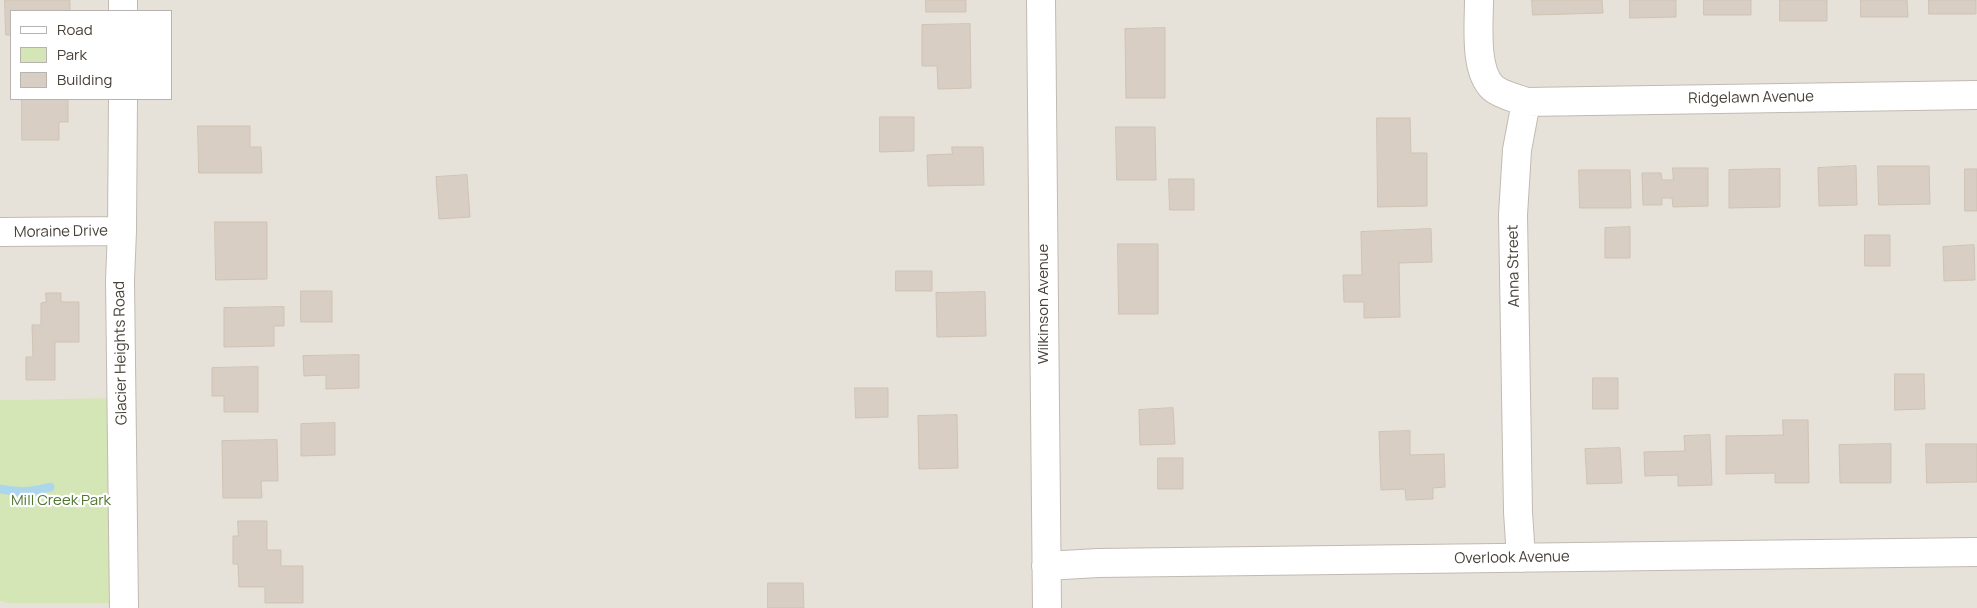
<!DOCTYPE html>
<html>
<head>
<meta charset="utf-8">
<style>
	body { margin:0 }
	#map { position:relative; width:1977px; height:608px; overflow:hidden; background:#f4f0ea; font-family:Manrope,sans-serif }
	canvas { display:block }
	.legend { position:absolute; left:10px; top:10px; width:162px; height:90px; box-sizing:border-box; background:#fff; border:1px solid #b6b3b0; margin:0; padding:6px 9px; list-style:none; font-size:15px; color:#484139 }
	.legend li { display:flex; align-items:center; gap:10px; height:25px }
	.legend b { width:25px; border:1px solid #b6b3b0 }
</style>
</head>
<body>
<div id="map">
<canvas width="1977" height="608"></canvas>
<ul class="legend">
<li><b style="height:6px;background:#fff"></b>Road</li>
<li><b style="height:14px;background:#d4e5b6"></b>Park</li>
<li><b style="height:14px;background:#d8cec3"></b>Building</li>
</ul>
</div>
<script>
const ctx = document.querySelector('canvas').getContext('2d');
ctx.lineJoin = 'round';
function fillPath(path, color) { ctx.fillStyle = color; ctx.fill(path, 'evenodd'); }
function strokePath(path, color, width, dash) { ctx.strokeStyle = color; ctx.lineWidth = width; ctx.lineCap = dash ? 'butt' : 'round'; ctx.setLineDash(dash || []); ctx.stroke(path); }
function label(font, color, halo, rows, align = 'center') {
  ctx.font = font + ' Manrope,sans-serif'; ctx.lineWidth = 4.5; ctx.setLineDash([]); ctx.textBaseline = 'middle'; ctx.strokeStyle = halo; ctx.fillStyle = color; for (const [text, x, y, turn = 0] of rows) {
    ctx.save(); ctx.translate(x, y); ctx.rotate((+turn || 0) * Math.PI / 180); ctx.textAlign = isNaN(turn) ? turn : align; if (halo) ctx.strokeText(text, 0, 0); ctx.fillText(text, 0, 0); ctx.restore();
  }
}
const residential = new Path2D(`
	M0,0H1977V608H0V601L7,603L121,399L0,400ZM11,11H171V99H11Z`);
const green = new Path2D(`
	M121,398L124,603H7L0,601V400Z`);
const stream = new Path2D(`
	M0,489C18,493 32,492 50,487`);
const building = new Path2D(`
	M5,0H70V11H11V35H6Z
	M926,0H966V12H926Z
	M1532,0H1602L1603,13L1533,15Z
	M1630,0H1676V17L1630,18Z
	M1704,0H1751V15H1704Z
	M1780,0H1827V21H1780Z
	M1861,0H1907L1908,17H1861Z
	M1929,0H1976V14H1929Z
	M970,24L971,88L938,89L937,66H922V25Z
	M1165,28V98H1126L1125,29Z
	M22,99H68V122H59V140H22Z
	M880,117H914V151L880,152Z
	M1377,118H1410L1411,153H1427V206L1378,207Z
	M198,126H250V147H261L262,173H199Z
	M1116,127H1155L1156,180H1117Z
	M952,147H983L984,185L928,186L927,155L952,154Z
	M1856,166L1857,205L1819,206L1818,168Z
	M1878,166H1929L1930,204L1879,205Z
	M1673,168H1708V206L1673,207L1672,198H1662V205H1643L1642,173H1661L1662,180H1673Z
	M1780,169V207L1729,208V170Z
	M1965,169H1977V211H1965Z
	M1579,170H1630L1631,208H1580Z
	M467,175L470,217L439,219L436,177Z
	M1169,179H1194V210H1170Z
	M215,222H267V279L216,280Z
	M1630,227V258H1605V228Z
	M1431,229L1432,262L1399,263L1400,317L1364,318V302H1344L1343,275H1362L1361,232Z
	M1865,235H1890V266H1865Z
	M1118,244H1158V314H1119Z
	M1974,245L1975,280L1944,281L1943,247Z
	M896,271H932V291H896Z
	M301,291H332V322H301Z
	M985,292L986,336L937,337L936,293Z
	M46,293H61V302H79V342H55V380H26V357H33L32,325H41V303L46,302Z
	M284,307V326H274V346L224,347V308Z
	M359,355V388L326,389V375L304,376L303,356Z
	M258,367V412H224V396H212V368Z
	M1895,374H1924L1925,409L1895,410Z
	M1593,378H1618V409H1593Z
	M855,388H888V417L856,418Z
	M1173,408L1175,444L1140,445L1139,410Z
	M957,415L958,468L919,469L918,416Z
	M1783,420H1808L1809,483H1775V473L1726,474V436L1783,435Z
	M335,423V455L301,456V424Z
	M1410,431V455L1444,454L1445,487L1433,488V499L1406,500L1405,489L1381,490L1379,432Z
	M1710,435L1712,485L1678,486V475L1645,476L1644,452L1685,451L1684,436Z
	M277,440L278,481H261L262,498H223L222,441Z
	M1891,444V483H1840L1839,445Z
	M1926,444H1977V482L1927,483Z
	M1620,448L1622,483L1587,484L1585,449Z
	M1158,458H1183V489H1158Z
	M238,521H267V550H281V566H303V603H265V587H239L238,564H233V536H238Z
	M768,583H803L804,608H768Z`);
const minor = new Path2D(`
	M1041,0L1047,608
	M1479,0C1479,24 1474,71 1493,88C1501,95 1516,98 1526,102L1977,95
	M123,11V0
	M123,99L122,231L120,280L124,608
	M0,232L122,231
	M1521,558L1518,512L1513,215L1517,150L1526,102
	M1046,566L1098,563L1977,552`);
const streetNames = [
	["Ridgelawn Avenue",1751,98,-1],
	["Moraine Drive",61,232,-1],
	["Anna Street",1514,266,-91],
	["Wilkinson Avenue",1044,304,-90],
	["Glacier Heights Road",121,353,-91],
	["Overlook Avenue",1512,558,-1]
];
const parkNames = [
	["Mill Creek Park",61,501]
];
fillPath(residential, '#e7e2d9');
fillPath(green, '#d4e5b6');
strokePath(stream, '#acd6ec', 9);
fillPath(building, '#d8cec3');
strokePath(building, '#cfc3b4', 1);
strokePath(minor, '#c2bab0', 30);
strokePath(minor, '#fff', 28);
label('15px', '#484139', '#fff', streetNames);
label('15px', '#507630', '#fff', parkNames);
</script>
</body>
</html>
